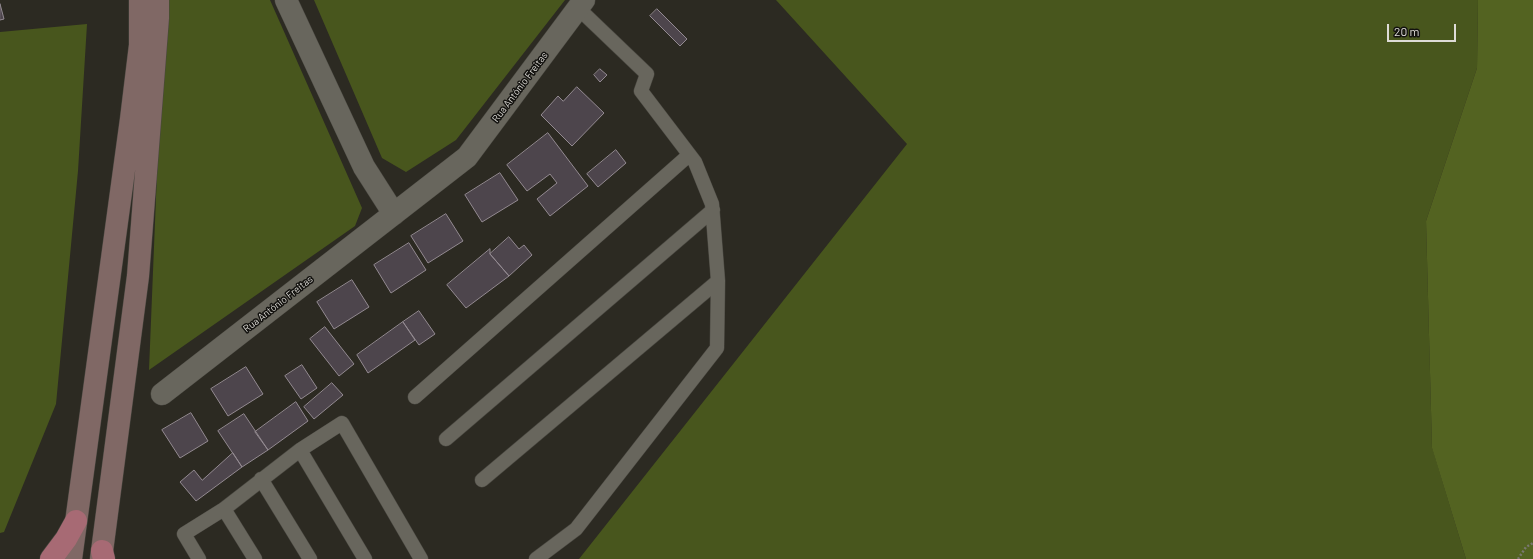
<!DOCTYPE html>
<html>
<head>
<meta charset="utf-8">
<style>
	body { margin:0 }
	#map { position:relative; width:1533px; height:559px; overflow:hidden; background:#2c2a22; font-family:Barlow,sans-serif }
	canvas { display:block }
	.scale { position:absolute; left:1387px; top:24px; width:69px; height:18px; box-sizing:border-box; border:2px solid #dedcd7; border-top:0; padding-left:5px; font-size:12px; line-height:14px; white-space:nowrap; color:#dedcd7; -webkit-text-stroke:3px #13120f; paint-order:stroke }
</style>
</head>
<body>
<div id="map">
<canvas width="1533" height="559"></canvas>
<div class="scale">20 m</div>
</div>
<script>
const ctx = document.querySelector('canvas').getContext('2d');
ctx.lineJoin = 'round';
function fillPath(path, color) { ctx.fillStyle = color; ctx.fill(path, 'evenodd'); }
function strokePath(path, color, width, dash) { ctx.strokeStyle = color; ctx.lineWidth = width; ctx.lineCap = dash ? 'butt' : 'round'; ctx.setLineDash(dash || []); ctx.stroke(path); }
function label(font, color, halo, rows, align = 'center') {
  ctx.font = font + ' Barlow,sans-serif'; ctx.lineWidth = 3; ctx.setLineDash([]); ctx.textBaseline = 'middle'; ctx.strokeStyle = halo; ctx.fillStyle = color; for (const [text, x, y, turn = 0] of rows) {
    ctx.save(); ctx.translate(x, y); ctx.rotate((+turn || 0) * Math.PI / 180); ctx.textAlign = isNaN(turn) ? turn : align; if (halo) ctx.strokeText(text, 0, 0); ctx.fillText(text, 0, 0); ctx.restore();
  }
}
const green = new Path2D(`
	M164,0H270L362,208L355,226L149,370Z
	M314,0H565L456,140L406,172L382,158Z
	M776,0H1478L1477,68L1426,221L1432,447L1466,559H579L907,144Z
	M87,24L78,171L56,404L4,532L0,533V32Z`);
const forest = new Path2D(`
	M1478,0H1533V559H1466L1432,448L1426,221L1477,68Z`);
const building = new Path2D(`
	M0,4L4,19L0,20Z
	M657,9L687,39L680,46L650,16Z
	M600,69L607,75L600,82L594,75Z
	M577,87L604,113L572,146L541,115L558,96L563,101Z
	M548,133L588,186L550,216L537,199L557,183L550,174L527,191L507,165Z
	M616,150L626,163L598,187L587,174Z
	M500,173L518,200L482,222L465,195Z
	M446,214L463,241L428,263L411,236Z
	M509,237L519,249L524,245L532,255L509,276L490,254Z
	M409,243L426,270L391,293L374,265Z
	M490,249V254L509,276L466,308L447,285Z
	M352,280L369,307L334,329L317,302Z
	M419,311L435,334L419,345L403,322Z
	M403,322L415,340L368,373L357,355Z
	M325,327L354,364L339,376L310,339Z
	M302,365L317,388L301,399L285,376Z
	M246,367L263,394L228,416L211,389Z
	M332,383L343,395L314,419L304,407Z
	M296,402L308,421L268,450L255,432Z
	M191,413L208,441L180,458L162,430Z
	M244,414L268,450L242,467L218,431Z
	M233,453L242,467L196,501L180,482L194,470L202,480Z`);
const path = new Path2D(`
	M1518,559L1526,547L1533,543`);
const service = new Path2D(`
	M415,397L689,155
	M446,439L713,210
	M300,450L365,559
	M261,479L310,559
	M482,480L718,281
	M224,509L255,559
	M199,559L184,534L224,509L300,450L342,423L421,559
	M536,559L576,529L717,348L718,281L712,204L695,162L641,91L647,74L578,8`);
const minor = new Path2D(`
	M286,0L364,167L394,214
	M162,394L467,157L584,0`);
const secondary = new Path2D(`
	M71,559L131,119L140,45V0
	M101,559L138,276L158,18V0`);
const trunk = new Path2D(`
	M102,551L104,559
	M51,559L66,539L76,521`);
const streetNames = [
	["Rua António Freitas",520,87,-53],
	["Rua António Freitas",278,304,-38]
];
fillPath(green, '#48561d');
fillPath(forest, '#536321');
fillPath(building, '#4d454c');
strokePath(building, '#938a91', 1);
strokePath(service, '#494740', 15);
strokePath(minor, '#494740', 23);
strokePath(secondary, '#494740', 23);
strokePath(trunk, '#494740', 23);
strokePath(path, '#7a7871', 2.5, [2, 2]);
strokePath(service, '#68665d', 14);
strokePath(minor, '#68665d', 22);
strokePath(secondary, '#806865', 22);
strokePath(trunk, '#a76a74', 22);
label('10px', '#dedcd7', '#13120f', streetNames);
</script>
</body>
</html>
